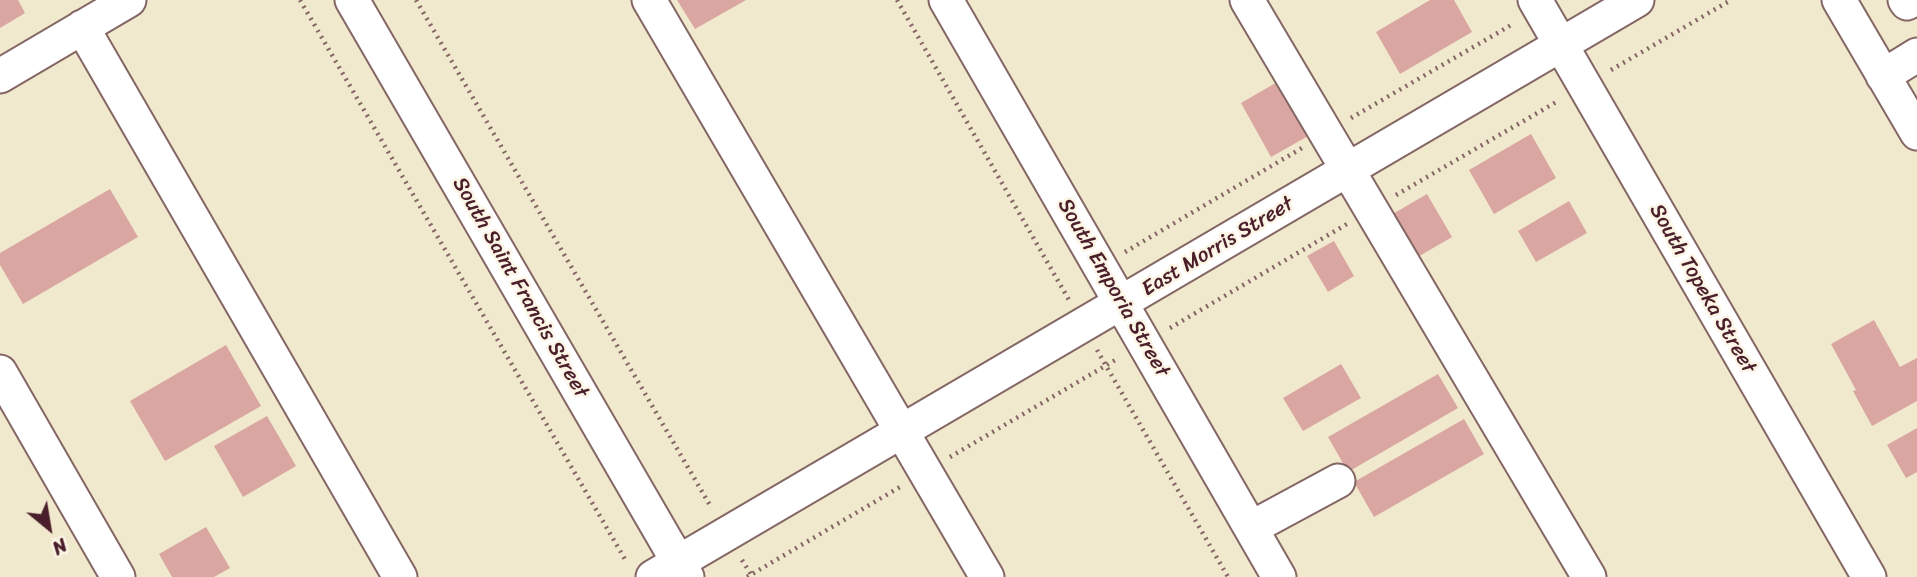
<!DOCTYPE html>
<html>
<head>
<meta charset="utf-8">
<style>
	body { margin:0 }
	#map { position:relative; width:1917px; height:577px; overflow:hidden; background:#f1e9cd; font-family:Sriracha,sans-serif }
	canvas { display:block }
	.north { position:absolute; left:14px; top:493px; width:70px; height:70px; -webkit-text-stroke:5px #fcf5e5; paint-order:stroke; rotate:150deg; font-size:19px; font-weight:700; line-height:28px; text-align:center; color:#4a1f2b }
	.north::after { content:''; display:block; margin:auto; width:24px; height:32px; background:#4a1f2b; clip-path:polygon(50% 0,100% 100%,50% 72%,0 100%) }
</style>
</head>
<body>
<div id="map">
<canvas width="1917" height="577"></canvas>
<div class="north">N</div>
</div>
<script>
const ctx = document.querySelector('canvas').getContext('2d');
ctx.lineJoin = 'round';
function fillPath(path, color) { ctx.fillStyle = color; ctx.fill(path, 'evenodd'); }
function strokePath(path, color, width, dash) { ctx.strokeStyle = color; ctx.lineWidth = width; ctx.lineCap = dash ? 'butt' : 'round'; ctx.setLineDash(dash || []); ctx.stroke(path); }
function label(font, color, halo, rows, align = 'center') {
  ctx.font = font + ' Sriracha,sans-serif'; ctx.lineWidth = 5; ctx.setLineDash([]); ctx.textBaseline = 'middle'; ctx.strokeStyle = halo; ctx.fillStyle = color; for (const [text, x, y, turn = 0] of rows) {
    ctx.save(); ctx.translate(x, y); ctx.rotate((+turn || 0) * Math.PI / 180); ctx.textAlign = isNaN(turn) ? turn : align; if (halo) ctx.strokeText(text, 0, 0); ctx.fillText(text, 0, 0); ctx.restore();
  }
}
const building = new Path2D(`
	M0,0H18L25,13L0,28Z
	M677,0H746L695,29Z
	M1430,0H1454L1472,32L1400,74L1376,32Z
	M1279,81L1310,135L1271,157L1241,103Z
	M1531,134L1556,178L1494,214L1469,170Z
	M110,189L138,237L23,304L0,265V253Z
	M1427,194L1452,237L1416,258L1391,215Z
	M1569,201L1587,233L1536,262L1518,231Z
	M1334,241L1354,276L1328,292L1307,256Z
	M1874,320L1900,367L1917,358V401L1872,426L1853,391L1856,390L1831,344Z
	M226,345L261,406L165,461L130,401Z
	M1341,364L1361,398L1303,431L1283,398Z
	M1438,374L1458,408L1348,472L1328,437Z
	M267,416L296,466L243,497L214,446Z
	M1464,419L1484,454L1374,517L1354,482Z
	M1917,428V472L1906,478L1887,445Z
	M206,527L230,568L214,577H172L159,554Z`);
const path = new Path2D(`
	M300,0L626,561
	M416,0L711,507
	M897,0L1069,300
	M1611,70L1731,0
	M1351,118L1513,24
	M1396,195L1558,101
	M1125,252L1302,148
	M1170,328L1347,224
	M1097,350L1228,577
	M950,457L1117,359
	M742,560L752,576
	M747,577L900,487`);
const minor = new Path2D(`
	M352,0L687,577
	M649,0L987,577
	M946,0L1279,577
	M1247,0L1589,577
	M1535,0L1869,577
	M1839,0L1917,133
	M1905,0L1907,3
	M82,27L400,577
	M0,76L129,0
	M1883,76L1917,55
	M0,372L118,577
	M1251,528L1338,481
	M653,577L1637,0`);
const streetNames = [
	["East Morris Street",1218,247,-31],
	["South Saint Francis Street",520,288,60],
	["South Emporia Street",1113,288,60],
	["South Topeka Street",1702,289,60]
];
fillPath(building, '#d9a6a1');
strokePath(minor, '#846664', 37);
strokePath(path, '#846664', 4.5, [2, 5]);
strokePath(minor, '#fff', 33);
label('21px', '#4a1f2b', '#fcf5e5', streetNames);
</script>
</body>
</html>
